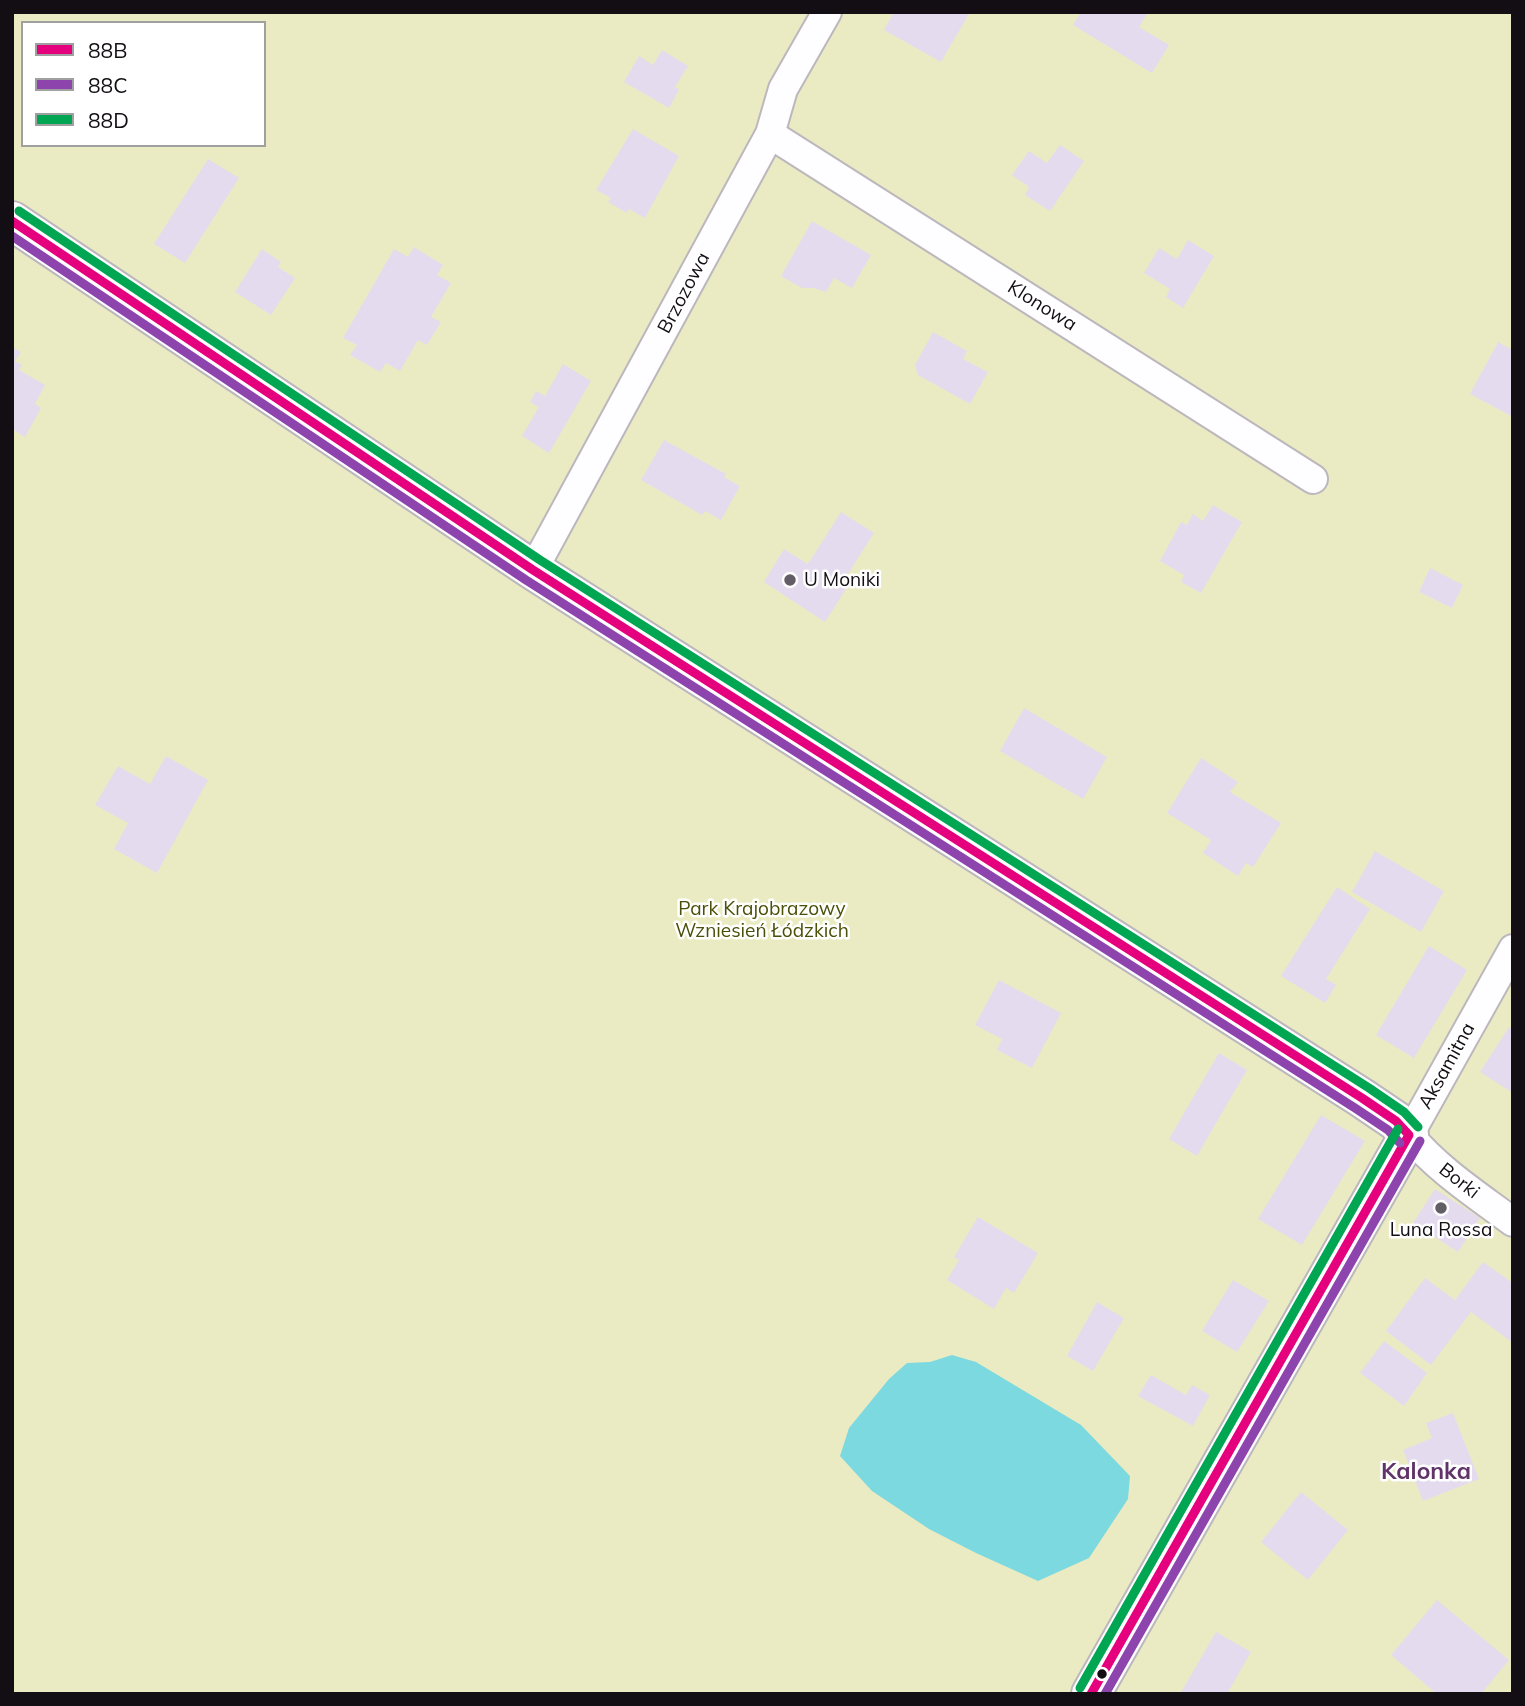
<!DOCTYPE html>
<html>
<head>
<meta charset="utf-8">
<style>
	body { margin:0 }
	#map { position:relative; width:1525px; height:1706px; overflow:hidden; background:#faf4fc; font-family:Mulish,sans-serif }
	canvas { display:block }
	.frame { position:absolute; inset:0; border:14px solid #120e14; pointer-events:none }
	.legend { position:absolute; left:21px; top:21px; width:245px; height:126px; box-sizing:border-box; background:#fff; border:2px solid #a09fa1; margin:0; padding:9px 12px; list-style:none; font-size:21px; color:#120e14 }
	.legend li { display:flex; align-items:center; gap:14px; height:35px }
	.legend b { width:35px; border:2px solid #a09fa1 }
</style>
</head>
<body>
<div id="map">
<canvas width="1525" height="1706"></canvas>
<div class="frame"></div>
<ul class="legend">
<li><b style="height:9px;background:#e5007d"></b>88B</li>
<li><b style="height:9px;background:#8e44ad"></b>88C</li>
<li><b style="height:9px;background:#00a651"></b>88D</li>
</ul>
</div>
<script>
const ctx = document.querySelector('canvas').getContext('2d');
ctx.lineJoin = 'round';
function fillPath(path, color) { ctx.fillStyle = color; ctx.fill(path, 'evenodd'); }
function strokePath(path, color, width, dash) { ctx.strokeStyle = color; ctx.lineWidth = width; ctx.lineCap = dash ? 'butt' : 'round'; ctx.setLineDash(dash || []); ctx.stroke(path); }
function label(font, color, halo, rows, align = 'center') {
  ctx.font = font + ' Mulish,sans-serif'; ctx.lineWidth = 5; ctx.setLineDash([]); ctx.textBaseline = 'middle'; ctx.strokeStyle = halo; ctx.fillStyle = color; for (const [text, x, y, turn = 0] of rows) {
    ctx.save(); ctx.translate(x, y); ctx.rotate((+turn || 0) * Math.PI / 180); ctx.textAlign = isNaN(turn) ? turn : align; if (halo) ctx.strokeText(text, 0, 0); ctx.fillText(text, 0, 0); ctx.restore();
  }
}
const green = new Path2D(`
	M12,12H1513V1694H12ZM23,23H264V145H23Z`);
const water = new Path2D(`
	M952,1355L976,1362L1081,1425L1130,1476L1128,1499L1089,1558L1038,1581L976,1553L929,1529L872,1491L840,1456L849,1428L889,1379L907,1363L930,1362Z`);
const building = new Path2D(`
	M894,12H965L969,14L941,62L884,30Z
	M1081,12H1148L1139,27L1169,45L1152,73L1073,25Z
	M662,50L688,66L675,87L679,90L669,108L624,82L639,56L653,65Z
	M633,129L679,156L645,218L629,209L627,213L608,202L611,198L596,190Z
	M1060,145L1084,161L1050,211L1025,195L1029,187L1012,175L1029,151L1047,163Z
	M208,159L239,178L185,263L154,244Z
	M812,221L871,255L852,288L834,278L826,292L814,288H802L781,276Z
	M1188,240L1214,256L1183,308L1166,297L1170,289L1144,273L1159,248L1177,259Z
	M414,247L443,265L437,275L451,283L431,317L441,322L427,345L418,340L400,371L386,363L380,372L350,355L357,345L343,338L394,249L408,257Z
	M262,249L281,262L278,267L295,278L271,315L235,292Z
	M933,332L967,351L963,359L988,372L970,404L918,375L915,365Z
	M1498,342L1513,350V417L1470,394Z
	M12,347L21,352L15,361L22,365L19,370L45,385L35,404L41,408L25,437L12,429Z
	M563,364L591,381L549,453L522,436L539,407L530,402L536,391L545,396Z
	M664,440L726,474L724,477L740,486L721,520L705,511L702,515L641,480Z
	M1213,505L1242,522L1201,593L1181,582L1184,575L1160,561L1181,522L1187,525L1193,514L1203,521Z
	M841,512L874,533L841,585L846,589L825,622L764,582L784,549L808,564Z
	M1430,568L1463,585L1452,608L1419,592Z
	M1024,708L1107,757L1083,799L1000,751Z
	M166,756L208,780L157,873L114,849L128,823L95,805L118,766L150,784Z
	M1201,758L1238,782L1230,792L1281,823L1253,867L1246,863L1238,876L1203,853L1211,840L1167,813Z
	M1375,851L1444,891L1421,932L1352,892Z
	M1337,887L1370,909L1326,979L1336,985L1325,1003L1281,976Z
	M1429,946L1467,970L1414,1058L1376,1035Z
	M999,980L1061,1013L1032,1068L997,1050L1002,1039L975,1025Z
	M1509,1027L1513,1030V1093L1480,1072Z
	M1219,1053L1247,1070L1197,1156L1169,1139Z
	M1321,1115L1365,1141L1302,1245L1258,1219Z
	M1435,1189L1480,1218L1458,1252L1413,1223Z
	M978,1217L1038,1253L1014,1293L1006,1288L994,1309L947,1280L959,1260L954,1257Z
	M1483,1262L1513,1283V1343L1471,1312L1431,1365L1386,1331L1425,1278L1455,1300Z
	M1233,1280L1269,1301L1237,1352L1202,1331Z
	M1097,1302L1124,1318L1093,1371L1067,1356Z
	M1384,1341L1427,1373L1404,1406L1360,1373Z
	M1151,1375L1186,1395L1192,1385L1210,1395L1193,1426L1138,1396Z
	M1453,1413L1479,1479L1423,1501L1403,1450L1432,1438L1426,1423Z
	M1301,1492L1348,1530L1308,1580L1261,1542Z
	M1437,1600L1509,1660L1481,1694H1437L1391,1655Z
	M1216,1632L1251,1652L1227,1694H1180Z`);
const street = new Path2D(`
	M770,134L1313,479
	M533,570L770,134L783,89L827,12
	M1513,949L1409,1135C1438,1170 1477,1195 1513,1222`);
const secondary = new Path2D(`
	M12,221L533,570L1362,1098L1396,1121L1409,1135L1091,1694`);
const bus1 = new Path2D(`
	M12,221L533,570L1362,1098L1396,1121L1409,1135
	M1091,1694L1409,1135`);
const bus2 = new Path2D(`
	M12,236L526,580L1355,1108L1388,1130L1400,1143
	M1105,1694L1420,1141`);
const bus3 = new Path2D(`
	M19,211L540,560L1369,1088L1404,1112L1418,1127
	M1080,1688L1398,1129`);
const markers = [
	[790,580,7,"#635e65"],
	[1441,1208,7,"#635e65"],
	[1102,1674,6,"#120e14"]
];
const streetNames = [
	["Brzozowa",684,293,-62],
	["Klonowa",1042,306,32],
	["Aksamitna",1447,1066,-61],
	["Borki",1459,1181,38]
];
const poiNames = [
	["U Moniki",804,580],
	["Luna Rossa",1441,1230,"center"]
];
const parkNames = [
	["Park Krajobrazowy",762,909],
	["Wzniesień Łódzkich",762,931]
];
const quarterNames = [
	["Kalonka",1426,1472]
];
fillPath(green, '#ebebc3');
fillPath(water, '#7cd9df');
fillPath(building, '#e5dbee');
strokePath(street, '#bcb7bd', 32);
strokePath(secondary, '#bcb7bd', 42);
strokePath(street, '#fefdff', 28);
strokePath(secondary, '#fefdff', 38);
strokePath(bus1, '#e5007d', 9);
strokePath(bus2, '#8e44ad', 9);
strokePath(bus3, '#00a651', 9);
for (const [x, y, r, color] of markers) { const dot = new Path2D(); dot.arc(x, y, r, 0, 2 * Math.PI); ctx.fillStyle = color; ctx.fill(dot); strokePath(dot, '#fff', 2.5); }
label('19px', '#120e14', '#fff', streetNames);
label('19px', '#120e14', '#fff', poiNames, 'left');
label('19px', '#4c4f08', '#fff', parkNames);
label('bold 23px', '#603469', '#fff', quarterNames);
</script>
</body>
</html>
